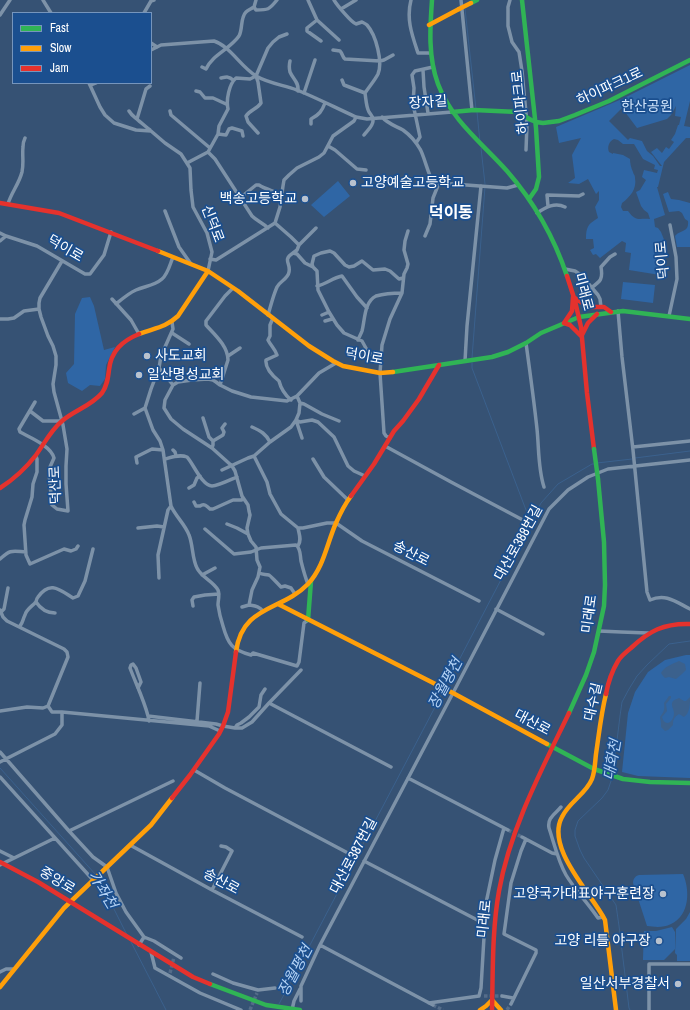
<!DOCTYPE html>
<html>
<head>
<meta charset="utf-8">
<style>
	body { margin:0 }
	#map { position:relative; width:690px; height:1010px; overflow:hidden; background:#365274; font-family:"Archivo Narrow",sans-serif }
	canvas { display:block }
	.legend { position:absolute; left:12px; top:12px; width:140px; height:72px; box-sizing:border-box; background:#1b4f8f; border:1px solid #7695bc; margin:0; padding:5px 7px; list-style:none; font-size:12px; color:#fff }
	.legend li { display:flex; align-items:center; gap:8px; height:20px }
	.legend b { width:20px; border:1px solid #7695bc }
</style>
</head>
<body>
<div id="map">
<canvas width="690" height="1010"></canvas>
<ul class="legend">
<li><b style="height:5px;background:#30b455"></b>Fast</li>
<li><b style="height:5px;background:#ff9f0a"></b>Slow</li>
<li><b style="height:5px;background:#e5322d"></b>Jam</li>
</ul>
</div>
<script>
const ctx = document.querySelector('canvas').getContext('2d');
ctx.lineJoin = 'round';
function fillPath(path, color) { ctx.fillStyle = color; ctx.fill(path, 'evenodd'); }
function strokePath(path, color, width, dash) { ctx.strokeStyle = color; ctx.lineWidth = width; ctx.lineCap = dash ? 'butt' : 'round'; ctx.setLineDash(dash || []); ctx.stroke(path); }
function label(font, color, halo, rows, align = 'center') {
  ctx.font = font + ' "Archivo Narrow","Noto Sans KR",sans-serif'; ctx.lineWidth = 3.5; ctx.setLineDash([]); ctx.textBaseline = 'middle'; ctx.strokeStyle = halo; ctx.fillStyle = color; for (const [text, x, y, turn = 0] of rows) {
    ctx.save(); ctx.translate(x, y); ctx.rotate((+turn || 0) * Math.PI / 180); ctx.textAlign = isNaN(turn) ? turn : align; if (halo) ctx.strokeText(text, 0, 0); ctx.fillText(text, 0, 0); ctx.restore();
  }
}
const green = new Path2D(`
	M690,65V101L684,126L690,127V138H686L664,162L658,187H657L665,215L654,219L655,227L658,228L661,232L665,242L663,252L664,264L660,275L629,270L631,253L625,252L626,243L622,241L600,258L596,254L593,255L590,250L594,248L593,239H586C586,227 588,224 598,218L595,207L599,200V191L596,194L588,179L579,184L568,183L575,178L572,155L581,138L559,143L556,127L622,99ZM676,106L675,116L681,117L679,125H678L675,134L671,140L674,142L669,149L666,147L662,153L657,148L651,152L662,166H660L653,156L647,151L642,141L630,138L628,140L609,121L622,108L637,128L667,119L671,115ZM614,139L618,140L623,144H634L643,159L655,165L654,169L658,170L657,173L644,170L642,177L646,180L640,190L636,192L641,206L644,210L648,213L650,219C638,218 636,222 628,211H623L621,207L622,203C630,197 637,189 635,178C635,174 634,176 633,172C631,168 630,163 630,159L623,155L613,153V154L609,152C607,147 609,141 614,139Z
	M338,181L350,196L324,217L311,205Z
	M668,192L670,197L671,199L679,200L690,203V247H677L675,236L677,234C683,230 689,231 688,221L685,219L682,213L679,211L669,212L663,194Z
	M623,282L655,285L653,303L621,299Z
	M90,297L94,306L104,350L115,347L106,365L105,379L100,386L90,385L82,391L68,383L66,373L74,364L75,314L82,298Z
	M686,655H690V778L638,776L622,772L628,713L635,692L648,672L665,660Z
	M683,874C690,890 690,915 671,924C663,928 655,927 647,926L633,883C633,879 635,876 639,875Z
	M690,912V961H677V955L675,953L676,929L686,919Z
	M672,927L675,932V949L664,960H643V958L644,931H656Z`);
const water = new Path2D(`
	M679,661L685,664L686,670L682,674L676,679L669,677L665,678L663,676L661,673C664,667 672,664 679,661Z
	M669,696H671V698L666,704L667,711L662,717C665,728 674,722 674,713C674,709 670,705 673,701C674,700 677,699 679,698L684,701H686L690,697C690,704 690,713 684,717L679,714C674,717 673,720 673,725L668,730L665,731L661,727V723L660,717C664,712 665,709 664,703Z`);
const stream = new Path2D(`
	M465,9L476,109
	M477,112L480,142
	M481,148L485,184
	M472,358L485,187
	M472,363V368L526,510L531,520
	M635,458L690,451
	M597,463L632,459
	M445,687L541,503L558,484L592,464H594
	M0,768L96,875
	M613,773L620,716L622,702L629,689L637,676L647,665L669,644L690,641
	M612,778L608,790L602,798L578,821L575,830V836L580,850L584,858L616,905L619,926L629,1008L630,1010
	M98,877L127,935
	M131,942L166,1010
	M279,1004L444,690`);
const streetTunnel = new Path2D(`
	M508,830L522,837
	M170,973L174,957
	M484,996H502
	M433,1005L443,1010
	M250,1010L257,993
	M507,1010L511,1004`);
const street = new Path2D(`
	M43,0L51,13
	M308,0L317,20L339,40
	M334,0C337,5 351,22 356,24L362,22C364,23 366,24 367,25C376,35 383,62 378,74C375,80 369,87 365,93C366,99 366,106 369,112C371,115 374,117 373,121C373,126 367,131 364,135
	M411,0C406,19 412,35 418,53H430
	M461,0L472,110
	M510,0L508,7V26L512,42L519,52L522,71L527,124L526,150
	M254,7L256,10C268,10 269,10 277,0
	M341,9L356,0
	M144,13L151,1L154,0
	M0,15L10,0
	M317,20L307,28V31L321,41
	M151,43L157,47
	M151,50L161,45L214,41C230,46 240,66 256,76C268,83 283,85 297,90C317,98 336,108 356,117L367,119L452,112
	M333,50L340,51C343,54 342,57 345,59L380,61L384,60L393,55
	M290,61C289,65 289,68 290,72C293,79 299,82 298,91
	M202,67L206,69C212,55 230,49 239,36C243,29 240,18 246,12C248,10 251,9 254,7L256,0
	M423,70L424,87L428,113
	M221,78C226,77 229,76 233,80
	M342,80L344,85L365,93
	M89,83L100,107L105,115L114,123L136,130L151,131L165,143L181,154L190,168L191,190L193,207L207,233L212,252L208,271
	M91,85L96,83
	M196,91L200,92L205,98H213L226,104
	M304,93L315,60
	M129,111C132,116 135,117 139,121C143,124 146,127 150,130
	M170,111L171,115L210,148
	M382,117C388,124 396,126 403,130C410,135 416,142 420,149C424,155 429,178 433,181C435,182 437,182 439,183L507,188L518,185
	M137,119L146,89L150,86
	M311,124V119C319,115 322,111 325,103
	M258,133L248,122L246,116C250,110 257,109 261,103L258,82L256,76L268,48L273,42L279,37L287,34
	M218,134L226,135L229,129L232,128L242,131L243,136
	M416,143L420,137L413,104L414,88L412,75L415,71L433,67
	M328,146L335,150L357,169L366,170
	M208,152L215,159L252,216C257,221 263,223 268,228
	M187,163L208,152L218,134L219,126L228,109C226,100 229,84 236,78L250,79L256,76
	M240,198L256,185H259C265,189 274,191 282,195
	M8,204C11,193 19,184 22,172C24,163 22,155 23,147C23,144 24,140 25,138
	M548,206L547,195L579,196L583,194
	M165,211L179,247L191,264
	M537,213C546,207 555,202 565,207
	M275,223L291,237L299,245
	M0,233L6,236L37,246L85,274H90L104,255L111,232
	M425,236L430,224L433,198L439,183
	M0,241L6,236
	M293,253L297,250L299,245L316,228
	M210,259L216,260L275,223L280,207L283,186L284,180L289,175L297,168L319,157L324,153L333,136L354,121L356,117
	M313,267L312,264L314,256L321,253L330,251L334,253L345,265L349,267L354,266L362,261L373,270L385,269L390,271L399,279L403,278
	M565,269L575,271L581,275L598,295L600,299L601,307
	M317,286C327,284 332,278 342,276L357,297L367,308
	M591,288C601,281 603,279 601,267L610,257L615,254
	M112,299L131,320L139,334
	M116,304C122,299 129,293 136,290C145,286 154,286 162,279C168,274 170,264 173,257
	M618,311L622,357L633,450L647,592L650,600C666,593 676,602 690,609
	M268,315C271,305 273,296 277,287C280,281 288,279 289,272C291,263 282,260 293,253L297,254L305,263L313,267L317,271L318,290L329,312L337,325L344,333L362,341L367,350L380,363
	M322,315L329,312
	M669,316L677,279L676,257L670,225
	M273,318L270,325V336L268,340C271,346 275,349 277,355L266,360C265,368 273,376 279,381C281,389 284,394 291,400
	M0,319H8L14,318L24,311L39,309
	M325,321L332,319
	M172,322L173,329L161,356L159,368L151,389L145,408L153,430L160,441L163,450L171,506C176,517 185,524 189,535C193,544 192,559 197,568C201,577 213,581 218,590C220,595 218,600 218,605C219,612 221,620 223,626C228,644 232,650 251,655L253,653L297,666L299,662L304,623L308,620
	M172,333L189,344
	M358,340C359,337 361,334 362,331C365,320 364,302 376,296C383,294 395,293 402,293
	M526,343C530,372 534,401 537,429C539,448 538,469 544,487
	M228,356L240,348
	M465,361L467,326L481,186
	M159,368L173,385
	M220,385L228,360C228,346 214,334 206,325V321L225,296L233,288
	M297,396L300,403L304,404L322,414L339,421
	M35,402L19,429L20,432C31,438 51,446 54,458L50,467L49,473L52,505L57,509L68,511L66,484V466L67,449L63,425L54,392L53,384L56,365V356L53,346L48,336L41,317L39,309V303L40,298L62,261
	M30,411L43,421H62
	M134,414L145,408
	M203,418L209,437L213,441V445L212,448
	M296,420L300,422L312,420L318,422L334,437L348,466L354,471L365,476
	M296,420L302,438
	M252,427C261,431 266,434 270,442
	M390,438L386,436L384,433L380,373L382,345L390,319L402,293L404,274L407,268L408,264L404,250L405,241L408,231
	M213,441L223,435L224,432L222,428L225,424
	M385,446L451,482L521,519
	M633,447L690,441
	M173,450L175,452L176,456
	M36,456L37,459V472L33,484L32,497L25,520L24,525L26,555L30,564L64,549L71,551L76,549L78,546
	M254,456L267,482L270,494L281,514L298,528H303L327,523H336L362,541L479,601
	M165,459C172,457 180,454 187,457C193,463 202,486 212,486C218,486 232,479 237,477
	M313,459L324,477L348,500
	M137,463L136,457L152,449L163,450
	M222,470L248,458L254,456L270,442L291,427L296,420L299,413L300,403
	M189,488L194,485L197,478L200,476
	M194,502L196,506H200C204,503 207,506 210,509H213L233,500H241L244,499
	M227,524L237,528L248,534
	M138,528L157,526L164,527
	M298,528C299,534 302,540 298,546
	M205,529L234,554L251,552L261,548L296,545C301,549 300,555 301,561C303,569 305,577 308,584
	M0,559C11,549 12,551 26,552
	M259,573C263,575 265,574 269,575C270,575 278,584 281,587L285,586L291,588L295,594
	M202,575L215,568
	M159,578L158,555L168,510L171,506
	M36,602C40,608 47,613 55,613
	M193,606L192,600L194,597L205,595L219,594
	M242,607L249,605
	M496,609L543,634
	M0,610L3,617L7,621L64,649L67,652L68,657L48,706
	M263,611C259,606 255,606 249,605L252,590L258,577L260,567L257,560L256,547L251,541L248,534L247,528L250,515L249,511L248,505L242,496L235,471L232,466L212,448L183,429L171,419L164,408L165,400L173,385L178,382L192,380L208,379L213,380L216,382L220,385L232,391L251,397L287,401L297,396L319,373L336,363
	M1,612L4,609L8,588
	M20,626C24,620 22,621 25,615C26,610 31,607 35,603C38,599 35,601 38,597C50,580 60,590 73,598L78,596L85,581L93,549
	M599,631L621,632L648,633
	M138,688L141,682L136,668L133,664L131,665L130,668C136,684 144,700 148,716
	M269,703L391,767
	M48,706L52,712H62L209,726L220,731
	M0,711L27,707L43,708L48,706
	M149,721L148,716L216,724L223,726L235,728H242L252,722L269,703L301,670
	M197,721L200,683
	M235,728L237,725L241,723L249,717L259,707L261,695L265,689
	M0,752L69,831L93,857L107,867L116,893L126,912L144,937L139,945
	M0,762L55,734L62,725V712
	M194,770L225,788L346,852
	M0,777L93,880
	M408,778L508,830
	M561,807C555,814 547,818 549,828C554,843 558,861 566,875C575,890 588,903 598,918L603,917
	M69,831L173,781
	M522,837L552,853L557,854
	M130,845L212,890L302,937
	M0,851L14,858
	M364,861L485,924
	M0,865L55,838
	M212,890L232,851L226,847L221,846
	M144,937L154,941L181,958
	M320,945L433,1005
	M151,952L155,968L200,993L241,1010
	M0,972L6,969H14
	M213,974L233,983L258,990L275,988
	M502,996L513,998
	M301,1001V986L320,945L453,693L549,509L568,490L588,477L608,469L690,460
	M429,1003L479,996L481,988L486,903L495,860L504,828
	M511,1004L536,953V950L504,934L511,883L521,851L526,839
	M292,1010L294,1001L300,989
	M649,1010V964H690`);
const fast = new Path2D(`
	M432,0C430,28 428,57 438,84C452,121 482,143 507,171C534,202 554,237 567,276
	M522,0L536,128L539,177L536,189L529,199
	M471,3L477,0
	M452,112L474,110L518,112L531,120L536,122L543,123L559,121L575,115L609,101L690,60
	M393,372L492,357L508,352L526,343L541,333L579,317L623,311L690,319
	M308,620L311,581
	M569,713L586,675L594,652L604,606L605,585L604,542L598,479
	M547,744L594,769L623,779L650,782L690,783
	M210,984L266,1005L300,1010`);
const slow = new Path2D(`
	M429,25L459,9
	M158,251L208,271L238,291L309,346L333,361L343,366L380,373L393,372
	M139,334C154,328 165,328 178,316L208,271
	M278,604L453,693L547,744
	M236,652C242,605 282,611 308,584C324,567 327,543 336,523C340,514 345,504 351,496
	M606,694C601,714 599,734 596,754C595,762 595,771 592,779C586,794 569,802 562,817C545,848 592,894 605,920L616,1010
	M0,987L64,908L151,825L172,798
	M480,1010L486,1006L492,1000L501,1010`);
const jam = new Path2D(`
	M0,203L59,213L158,251
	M567,276L575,301L581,327L587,393L594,449
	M582,335L588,323L597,314
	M581,336L570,325L564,323L572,311L573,297L589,307H604L611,312
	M0,488C14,479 26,468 36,455C44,444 51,430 62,421C75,410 91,406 102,393C107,386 108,378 109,370C111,351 122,341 139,334
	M351,496L374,464L394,431L403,421L419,399L439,365
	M606,694C608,683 612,671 618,661C621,656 626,652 631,648C649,631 664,623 690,624
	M172,798L190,775L219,734L223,726L228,712L236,652
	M0,862L38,882L193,977L210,984
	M492,1010C493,971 492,930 499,891C510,829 542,769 569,713`);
const fastBridge = new Path2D(`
	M594,449L598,479`);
const slowBridge = new Path2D(`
	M459,9L471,3`);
const markers = [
	[353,183,4,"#b9c2ce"],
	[305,199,4,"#b9c2ce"],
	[147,356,4,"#b9c2ce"],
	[139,375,4,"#b9c2ce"],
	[663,894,4,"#b9c2ce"],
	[659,941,4,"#b9c2ce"],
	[678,984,4,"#b9c2ce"]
];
const streetNames = [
	["하이파크1로",610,87,-25],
	["하이파크로",521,102,-96],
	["장자길",428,103,-4],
	["신덕로",212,224,69],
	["덕이로",65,249,30],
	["덕이로",663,260,-95],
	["미래로",583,292,75],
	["덕이로",364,357,10],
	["덕산로",56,485,-92],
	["대산로388번길",519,543,-61],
	["송산로",411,554,27],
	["미래로",590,614,-82],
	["대수길",594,702,-77],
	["대산로",532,723,28],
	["대산로387번길",354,856,-62],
	["중앙로",57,881,31],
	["송산로",221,882,28],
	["미래로",485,919,-84]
];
const parkNames = [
	["한산공원",647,107]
];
const poiNames = [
	["고양예술고등학교",361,183,"left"],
	["백송고등학교",297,199],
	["사도교회",155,356,"left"],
	["일산명성교회",147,375,"left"],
	["고양국가대표야구훈련장",655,894],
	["고양 리틀 야구장",651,941],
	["일산서부경찰서",670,984]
];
const waterNames = [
	["장월평천",446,684,-62],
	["대화천",613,760,-80],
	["가좌천",102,890,59],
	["장월평천",296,971,-62]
];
const quarterNames = [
	["덕이동",451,214]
];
fillPath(green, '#2f66a5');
fillPath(water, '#3b618d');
strokePath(stream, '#3b618d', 1);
strokePath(streetTunnel, '#546c89', 3.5, [3.5, 2]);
strokePath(street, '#7d92a8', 3.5);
strokePath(fast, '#30b455', 4.5);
strokePath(slow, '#ff9f0a', 4.5);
strokePath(jam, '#e5322d', 4.5);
strokePath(fastBridge, '#30b455', 4.5);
strokePath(slowBridge, '#ff9f0a', 4.5);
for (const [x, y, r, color] of markers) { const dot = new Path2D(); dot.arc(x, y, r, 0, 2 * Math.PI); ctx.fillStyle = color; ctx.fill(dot); strokePath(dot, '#1b4f8f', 1.5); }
label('14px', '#fff', '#1b4f8f', streetNames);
label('14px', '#cfe3fa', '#1b4f8f', parkNames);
label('14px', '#fff', '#1b4f8f', poiNames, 'right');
label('italic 15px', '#b5d3f5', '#1b4f8f', waterNames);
label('bold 16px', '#fff', '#1b4f8f', quarterNames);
</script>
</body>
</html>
